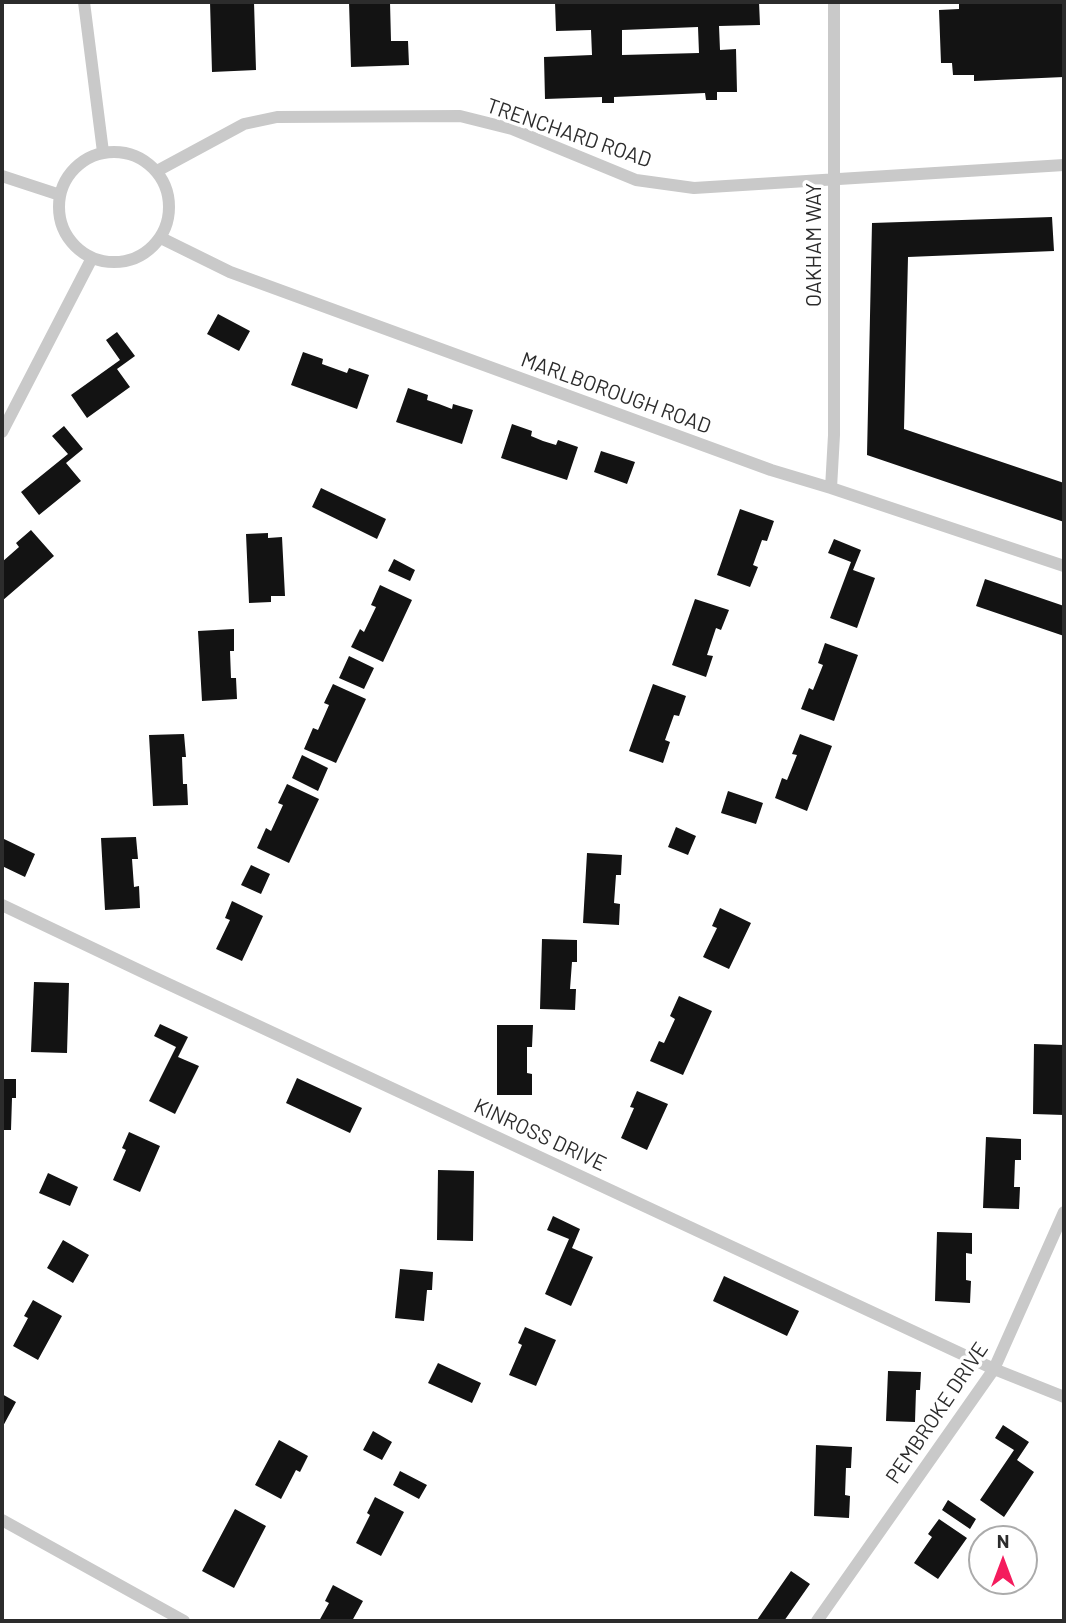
<!DOCTYPE html>
<html>
<head>
<meta charset="utf-8">
<style>
	body { margin:0 }
	#map { position:relative; width:1066px; height:1623px; overflow:hidden; background:#fff; font-family:Barlow,sans-serif }
	canvas { display:block }
	.frame { position:absolute; inset:0; border:4px solid #2c2c2c; pointer-events:none }
	.north { position:absolute; left:968px; top:1525px; width:70px; height:70px; box-sizing:border-box; background:#fff; border:2px solid #ababab; border-radius:50%; rotate:0deg; font-size:19px; font-weight:700; line-height:28px; text-align:center; color:#2c2c2c }
	.north::after { content:''; display:block; margin:auto; width:24px; height:32px; background:#f41c5d; clip-path:polygon(50% 0,100% 100%,50% 72%,0 100%) }
</style>
</head>
<body>
<div id="map">
<canvas width="1066" height="1623"></canvas>
<div class="frame"></div>
<div class="north">N</div>
</div>
<script>
const ctx = document.querySelector('canvas').getContext('2d');
ctx.lineJoin = 'round';
function fillPath(path, color) { ctx.fillStyle = color; ctx.fill(path, 'evenodd'); }
function strokePath(path, color, width, dash) { ctx.strokeStyle = color; ctx.lineWidth = width; ctx.lineCap = dash ? 'butt' : 'round'; ctx.setLineDash(dash || []); ctx.stroke(path); }
function label(font, color, halo, rows, align = 'center') {
  ctx.font = font + ' Barlow,sans-serif'; ctx.lineWidth = 7; ctx.setLineDash([]); ctx.textBaseline = 'middle'; ctx.strokeStyle = halo; ctx.fillStyle = color; for (const [text, x, y, turn = 0] of rows) {
    ctx.save(); ctx.translate(x, y); ctx.rotate((+turn || 0) * Math.PI / 180); ctx.textAlign = isNaN(turn) ? turn : align; if (halo) ctx.strokeText(text, 0, 0); ctx.fillText(text, 0, 0); ctx.restore();
  }
}
const building = new Path2D(`
	M210,2H254L256,70L212,72Z
	M349,2H390L391,41H408L409,65L351,67Z
	M555,2H759L760,25L719,26L720,50L736,49L737,92H717V100H706L705,93L614,97V103H602V97L545,99L544,57L592,55L591,30L556,31ZM698,27L699,53L622,55V30Z
	M959,2H1064V77L974,81V75H953L952,63H941L939,10L959,9Z
	M1052,217L1054,251L908,257L904,429L1064,483V522L867,455L872,223Z
	M218,314L250,331L239,351L207,334Z
	M117,332L135,356L117,369L130,387L87,418L71,395L120,360L106,340Z
	M303,352L323,359L322,364L347,373L349,368L369,375L357,409L291,385Z
	M408,388L428,395L427,400L439,404L452,409L453,404L473,410L462,444L396,422Z
	M512,424L532,431L531,436L543,441L556,445L558,440L578,447L567,480L501,458Z
	M64,426L83,449L66,463L81,481L39,515L21,492L68,454L52,436Z
	M601,451L635,462L627,484L594,472Z
	M321,488L386,519L377,539L312,507Z
	M740,509L774,521L767,541L762,540L753,565L758,567L750,587L717,575Z
	M31,530L54,556L2,601V562L19,547L16,543Z
	M268,533V538L282,537L285,596H271V602L249,603L246,534Z
	M834,539L861,550L853,570L875,578L857,628L830,618L851,562L828,553Z
	M394,559L415,570L410,581L388,571Z
	M985,579L1064,606V636L976,606Z
	M380,585L412,600L383,662L351,647L360,629L364,632L376,607L371,605Z
	M695,599L729,610L721,630L716,628L707,655L713,656L706,677L672,665Z
	M234,629V651H230L231,678H236L237,699L202,701L198,631Z
	M825,643L858,655L834,721L801,709L809,688L813,690L823,665L818,663Z
	M349,656L374,668L364,689L339,678Z
	M333,684L366,699L336,763L304,749L313,728L318,730L329,705L324,703Z
	M653,684L686,696L679,716L674,715L665,740L670,742L663,763L629,751Z
	M184,734L186,757H182L183,784H187L188,805L153,806L149,735Z
	M800,734L832,746L807,811L775,798L782,778L787,780L797,755L792,754Z
	M302,755L328,768L318,791L292,778Z
	M287,784L319,799L289,863L257,848L266,828L271,831L283,805L278,803Z
	M728,791L763,803L756,824L721,813Z
	M676,827L696,836L688,855L668,847Z
	M136,837L138,859H132L134,887L139,886L140,908L105,910L101,838Z
	M2,838L35,854L25,877L2,866Z
	M587,853L622,855L621,875H616L614,903L620,904L619,925L583,923Z
	M251,865L270,874L261,894L241,885Z
	M232,901L263,916L242,961L216,949L230,920L225,918Z
	M720,908L751,923L729,969L703,957L717,928L712,926Z
	M542,939L577,940V962H572L570,989H576L575,1010L540,1009Z
	M34,982L69,983L67,1053L31,1052Z
	M679,996L712,1011L683,1075L650,1061L659,1041L664,1043L675,1019L670,1016Z
	M160,1024L188,1037L178,1057L199,1066L175,1114L149,1101L176,1047L154,1036Z
	M497,1025H533L532,1047H527V1073L532,1074V1095H497Z
	M1034,1044L1064,1045V1115L1033,1114Z
	M297,1078L362,1108L350,1133L286,1103Z
	M2,1079H16V1098H12L11,1130H2Z
	M637,1091L668,1104L647,1150L621,1138L634,1108L630,1107Z
	M129,1132L160,1146L140,1192L113,1180L126,1150L122,1148Z
	M986,1137L1021,1139V1160H1015L1014,1187H1020L1019,1209L983,1208Z
	M438,1170L474,1171L473,1241L437,1240Z
	M48,1173L78,1187L70,1206L39,1193Z
	M553,1216L580,1229L572,1248L593,1257L571,1306L545,1294L569,1239L547,1230Z
	M937,1232L972,1233V1254L966,1253V1280L971,1281L970,1303L935,1301Z
	M63,1240L89,1255L73,1283L47,1268Z
	M400,1269L433,1272L432,1290H427L424,1321L395,1318Z
	M724,1276L799,1311L787,1336L713,1301Z
	M33,1300L62,1316L38,1360L13,1346L28,1318L24,1316Z
	M525,1327L556,1340L536,1386L509,1375L522,1345L518,1343Z
	M438,1363L481,1383L472,1403L428,1383Z
	M888,1371L921,1372L920,1390H916L915,1422L886,1421Z
	M2,1394L16,1402L2,1428Z
	M1003,1425L1029,1442L1017,1460L1034,1472L1004,1517L980,1500L1014,1450L995,1438Z
	M373,1431L392,1442L382,1460L363,1450Z
	M279,1440L308,1456L300,1472L296,1470L281,1499L255,1485Z
	M816,1445L852,1447L851,1468H846L845,1495L850,1496L849,1518L814,1516Z
	M400,1471L427,1485L419,1499L393,1485Z
	M375,1497L404,1512L381,1556L356,1543L370,1515L367,1513Z
	M948,1500L976,1519L970,1529L942,1510Z
	M235,1509L266,1526L234,1588L202,1571Z
	M939,1519L967,1538L938,1579L914,1563L932,1537L928,1534Z
	M791,1571L810,1584L784,1621H759L757,1620Z
	M333,1585L363,1601L352,1621H319L329,1603L325,1601Z`);
const lane = new Path2D(`
	M84,2L103,152
	M59 207a55 55 0 1 1 110 0a55 55 0 1 1-110 0Z
	M157,171L244,124L277,117L460,116L512,129L636,180L694,188L1064,165
	M2,176L60,195
	M161,238L230,272L771,470L831,488L1064,566
	M2,432L92,258
	M831,488L834,435V2
	M2,905L149,975L994,1369L1064,1397
	M2,1520L184,1621
	M817,1621L994,1369L1064,1212`);
const streetNames = [
	["TRENCHARD ROAD",569,133,19],
	["OAKHAM WAY",814,245,-90],
	["MARLBOROUGH ROAD",616,393,20],
	["KINROSS DRIVE",540,1135,25],
	["PEMBROKE DRIVE",937,1413,-56]
];
fillPath(building, '#131313');
strokePath(lane, '#c9c9c9', 12);
label('21px', '#2c2c2c', '#fff', streetNames);
</script>
</body>
</html>
